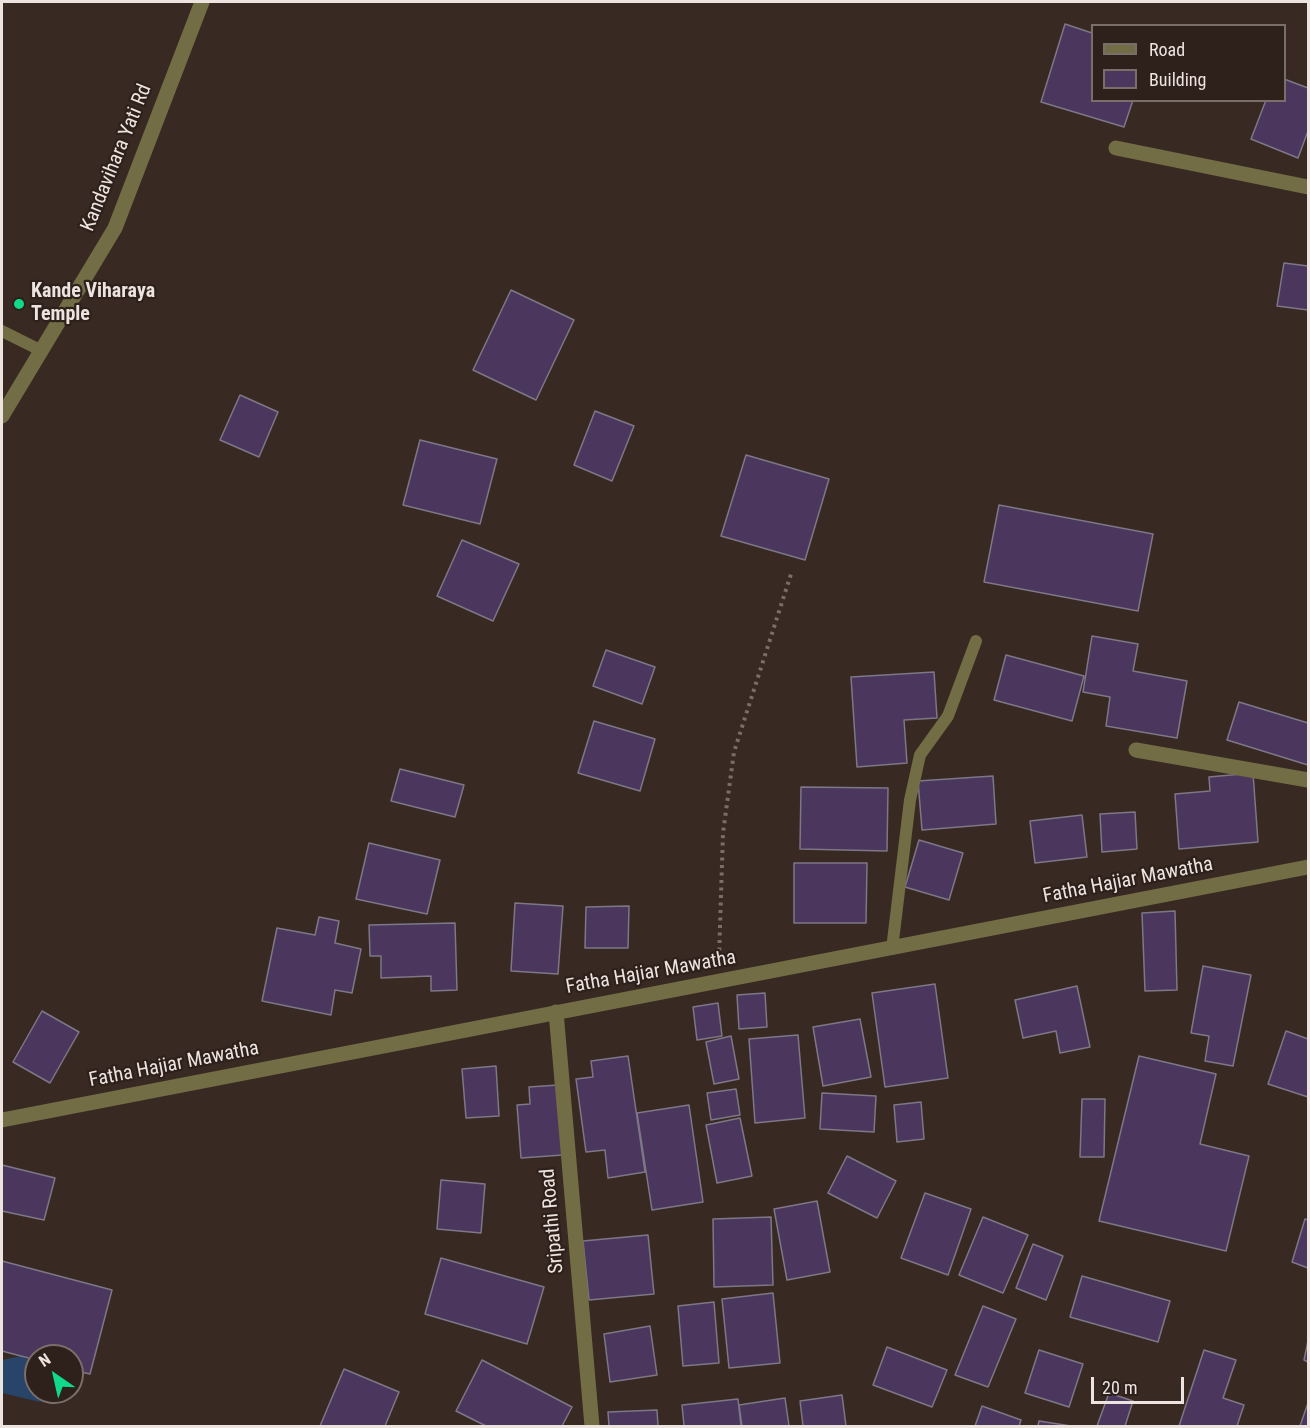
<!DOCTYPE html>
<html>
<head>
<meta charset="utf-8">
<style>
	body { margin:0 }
	#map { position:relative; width:1310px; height:1428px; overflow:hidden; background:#382a23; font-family:"Roboto Condensed",sans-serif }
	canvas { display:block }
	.frame { position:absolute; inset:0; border:3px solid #ede3df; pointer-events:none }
	.legend { position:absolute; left:1091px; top:24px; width:195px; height:78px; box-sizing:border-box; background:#2e201a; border:2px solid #7a6e69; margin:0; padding:8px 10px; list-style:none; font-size:18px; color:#ede3df }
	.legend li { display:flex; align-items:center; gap:12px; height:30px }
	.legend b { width:30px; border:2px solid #7a6e69 }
	.north { position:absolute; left:24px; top:1344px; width:60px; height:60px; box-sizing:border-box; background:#2e201a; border:2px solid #7a6e69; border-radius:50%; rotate:326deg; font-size:16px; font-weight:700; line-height:24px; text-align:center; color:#ede3df }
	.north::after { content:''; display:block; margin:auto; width:21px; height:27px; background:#10d98a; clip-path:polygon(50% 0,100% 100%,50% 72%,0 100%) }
	.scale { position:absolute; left:1091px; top:1377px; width:93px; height:27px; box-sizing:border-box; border:3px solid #ede3df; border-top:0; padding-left:8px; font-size:18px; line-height:21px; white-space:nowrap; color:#ede3df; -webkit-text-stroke:4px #2e201a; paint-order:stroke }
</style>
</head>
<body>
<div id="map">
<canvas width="1310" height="1428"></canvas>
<div class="frame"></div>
<ul class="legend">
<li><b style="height:8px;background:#726d44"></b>Road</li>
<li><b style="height:16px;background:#4b365e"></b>Building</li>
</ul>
<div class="north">N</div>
<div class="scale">20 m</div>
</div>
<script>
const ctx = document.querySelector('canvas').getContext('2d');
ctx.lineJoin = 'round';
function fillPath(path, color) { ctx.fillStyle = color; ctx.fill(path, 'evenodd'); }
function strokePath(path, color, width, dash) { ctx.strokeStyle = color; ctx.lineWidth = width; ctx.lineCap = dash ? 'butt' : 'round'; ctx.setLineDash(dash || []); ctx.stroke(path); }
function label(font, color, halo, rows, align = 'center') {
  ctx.font = font + ' "Roboto Condensed",sans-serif'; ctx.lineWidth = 4.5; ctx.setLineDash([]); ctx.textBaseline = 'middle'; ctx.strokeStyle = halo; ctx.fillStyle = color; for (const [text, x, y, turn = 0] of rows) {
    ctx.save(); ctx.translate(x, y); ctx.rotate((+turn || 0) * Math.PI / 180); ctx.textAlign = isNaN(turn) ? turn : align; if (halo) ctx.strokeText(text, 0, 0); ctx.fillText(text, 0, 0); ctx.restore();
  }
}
const water = new Path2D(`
	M21,1356L36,1364V1392H52L40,1402L2,1393V1360Z`);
const building = new Path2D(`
	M1065,24L1092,33V100H1133L1124,127L1041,102Z
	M1284,79L1308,88V131L1298,158L1251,139L1266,100H1284Z
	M1284,263L1308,266V310L1277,306Z
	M511,290L574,320L536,400L473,370Z
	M240,395L278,412L259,457L220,440Z
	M595,411L634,426L612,481L574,465Z
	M420,440L497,459L480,524L403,505Z
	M746,455L829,479L805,560L721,536Z
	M999,505L1153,534L1138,611L984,582Z
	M462,540L519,564L493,621L437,596Z
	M1092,636L1138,644L1133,671L1187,681L1177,738L1106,726L1110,697L1083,692Z
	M606,650L655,667L642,704L593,686Z
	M1006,655L1084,676L1072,721L994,700Z
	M934,672L937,718L904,720L907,763L857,767L851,677Z
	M1239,702L1308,723V765L1227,740Z
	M594,721L655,739L640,791L578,773Z
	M400,769L464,785L455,817L391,801Z
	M1253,773L1258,842L1179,849L1175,794L1210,791L1209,777Z
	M993,776L996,824L922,830L918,781Z
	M801,787L888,788L887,851L800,849Z
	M1135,812L1137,849L1102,852L1100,814Z
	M1082,815L1087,857L1035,863L1030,821Z
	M919,840L963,853L949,900L905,887Z
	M369,843L440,860L427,914L356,899Z
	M794,863H867L866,923H794Z
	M515,903L563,906L558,974L511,971Z
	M629,906L628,948H585L586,907Z
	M1175,911L1177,990L1145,991L1142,913Z
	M319,917L339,921L335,943L361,949L352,993L335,990L331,1015L262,1001L277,928L315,935Z
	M455,923L457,990L431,991V976L381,978V956H370L369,925Z
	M1203,966L1251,975L1233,1066L1205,1061L1209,1036L1191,1033Z
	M935,984L948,1078L885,1087L872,993Z
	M1077,986L1090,1047L1060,1053L1056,1031L1023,1038L1015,1000Z
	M765,993L767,1027L739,1029L737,995Z
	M718,1003L722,1036L697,1040L693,1007Z
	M42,1011L79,1032L50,1083L13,1062Z
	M860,1019L871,1077L823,1086L813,1027Z
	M1286,1031L1308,1039V1097L1268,1084Z
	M798,1035L805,1118L755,1123L749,1039Z
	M731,1036L739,1079L714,1084L706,1042Z
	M628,1056L645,1172L608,1178L605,1150L586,1152L576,1079L593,1077L591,1061Z
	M1139,1056L1216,1074L1200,1144L1249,1156L1226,1251L1099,1221Z
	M496,1066L499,1116L466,1118L462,1069Z
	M558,1085L563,1155L521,1158L517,1105L530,1104L529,1087Z
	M736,1089L740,1115L711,1120L707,1093Z
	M822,1093L876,1096L874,1132L820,1129Z
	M1082,1099H1105L1104,1157H1080Z
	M921,1102L924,1139L897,1142L894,1105Z
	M689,1105L703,1202L652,1210L637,1113Z
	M740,1118L752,1176L717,1183L706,1125Z
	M847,1156L896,1181L877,1218L828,1193Z
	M2,1165L55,1178L44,1220L2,1211Z
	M441,1180L485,1184L481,1233L437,1229Z
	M925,1193L971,1209L948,1275L901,1258Z
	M817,1201L830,1272L787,1280L774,1209Z
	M771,1217L773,1285L714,1287L713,1219Z
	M983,1217L1028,1235L1003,1293L959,1275Z
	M1305,1219L1308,1220V1268L1292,1262Z
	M648,1235L654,1294L589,1300L583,1241Z
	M1033,1244L1063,1256L1046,1300L1016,1288Z
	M441,1258L544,1287L527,1344L425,1314Z
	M2,1261L112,1290L90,1374L72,1370V1356H36V1360L2,1351Z
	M1082,1276L1170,1301L1158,1342L1070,1317Z
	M773,1293L780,1363L729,1368L722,1299Z
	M714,1302L719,1363L683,1366L678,1306Z
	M983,1306L1016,1319L988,1387L955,1375Z
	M650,1326L657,1375L610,1382L604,1334Z
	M1308,1341V1362L1304,1360Z
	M887,1347L947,1370L932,1407L873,1385Z
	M1039,1350L1083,1364L1069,1407L1025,1393Z
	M1204,1350L1236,1360L1223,1398L1244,1405L1237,1426H1179Z
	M482,1360L572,1407L562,1426H486L456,1411Z
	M344,1369L399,1392L385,1426H320Z
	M1109,1393L1133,1401L1125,1426H1097Z
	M842,1395L846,1426H803L800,1401Z
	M785,1398L789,1426H742L739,1405Z
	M738,1399L741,1426H684L682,1405Z
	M1308,1403V1426H1300Z
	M982,1406L1021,1420L1019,1426H975Z
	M657,1410L658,1426H609L608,1412Z
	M1039,1421L1071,1426H1038Z`);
const path = new Path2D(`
	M719,958L723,833L734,752L792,571`);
const service = new Path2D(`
	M2,331L42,351
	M892,949L910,800L920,755L948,716L976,641`);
const minor = new Path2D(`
	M1116,148L1308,187
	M2,416L115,228L202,2
	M1136,750L1308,780
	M556,1012L592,1426`);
const tertiary = new Path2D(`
	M2,1120L1308,867`);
const markers = [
	[19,304,6,"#10d98a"]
];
const streetNames = [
	["Kandavihara Yati Rd",117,158,-68],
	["Fatha Hajiar Mawatha",1128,881,-11],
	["Fatha Hajiar Mawatha",651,973,-10],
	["Fatha Hajiar Mawatha",174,1065,-11],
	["Sripathi Road",553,1221,-95]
];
const poiNames = [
	["Kande Viharaya",31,292],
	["Temple",31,315]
];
fillPath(water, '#294469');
fillPath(building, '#4b365e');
strokePath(building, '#7e7786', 1.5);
strokePath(path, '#7a6e68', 4, [3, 4.5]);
strokePath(service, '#726d44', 12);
strokePath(minor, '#726d44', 15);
strokePath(tertiary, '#726d44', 15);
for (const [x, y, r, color] of markers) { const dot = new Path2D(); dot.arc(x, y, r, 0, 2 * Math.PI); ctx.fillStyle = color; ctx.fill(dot); strokePath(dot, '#2e201a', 2); }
label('20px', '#ede3df', '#2e201a', streetNames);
label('bold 20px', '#ede3df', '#2e201a', poiNames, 'left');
</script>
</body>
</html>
